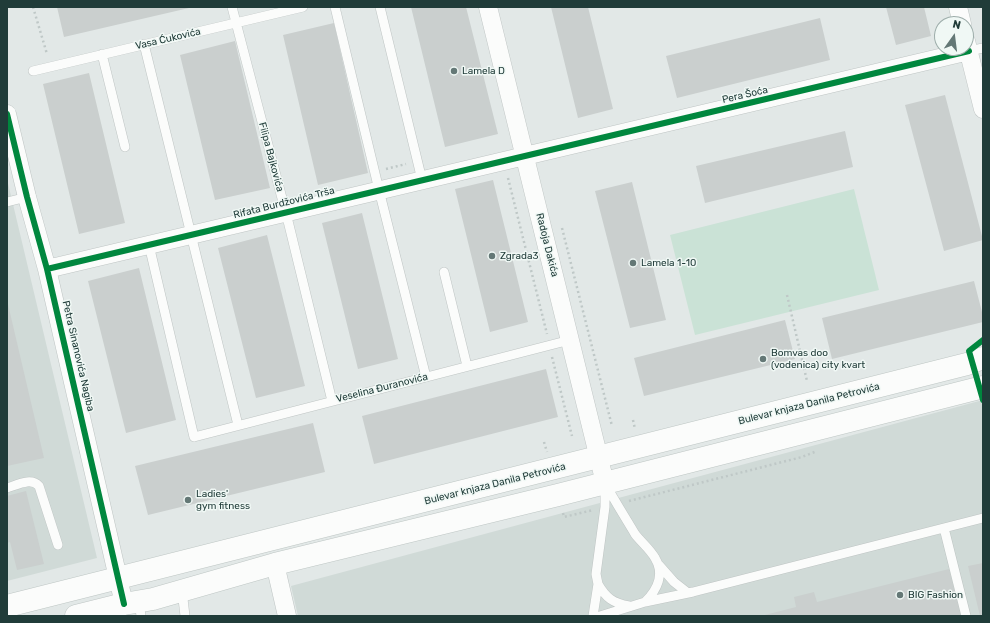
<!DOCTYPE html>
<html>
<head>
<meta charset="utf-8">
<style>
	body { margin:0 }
	#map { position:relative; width:990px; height:623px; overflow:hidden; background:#e2e8e7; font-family:Rubik,sans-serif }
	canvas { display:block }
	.frame { position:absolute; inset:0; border:8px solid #203c39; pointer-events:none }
	.north { position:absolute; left:934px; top:16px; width:40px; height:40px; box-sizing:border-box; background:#f0f8f5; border:1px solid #9dadaa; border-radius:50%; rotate:14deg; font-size:11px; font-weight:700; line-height:16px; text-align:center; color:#203c39 }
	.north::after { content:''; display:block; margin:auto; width:14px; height:18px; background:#647876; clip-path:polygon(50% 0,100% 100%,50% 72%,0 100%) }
</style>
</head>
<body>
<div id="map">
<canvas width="990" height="623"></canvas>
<div class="frame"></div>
<div class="north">N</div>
</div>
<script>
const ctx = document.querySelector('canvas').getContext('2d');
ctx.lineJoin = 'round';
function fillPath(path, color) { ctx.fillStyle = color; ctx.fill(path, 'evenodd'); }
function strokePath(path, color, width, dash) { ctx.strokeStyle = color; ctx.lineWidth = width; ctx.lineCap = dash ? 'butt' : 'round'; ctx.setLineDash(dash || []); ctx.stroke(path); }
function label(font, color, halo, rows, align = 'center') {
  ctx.font = font + ' Rubik,sans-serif'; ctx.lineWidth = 3; ctx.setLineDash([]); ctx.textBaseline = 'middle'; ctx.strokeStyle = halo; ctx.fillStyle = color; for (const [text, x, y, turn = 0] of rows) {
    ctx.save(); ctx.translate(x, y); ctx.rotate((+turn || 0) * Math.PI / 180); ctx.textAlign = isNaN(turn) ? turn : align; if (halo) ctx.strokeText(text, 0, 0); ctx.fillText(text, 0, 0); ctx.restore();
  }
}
const built = new Path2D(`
	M7,179L97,558L7,581Z
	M983,400V616H298L291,586Z`);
const green = new Path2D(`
	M854,189L879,290L695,335L670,235Z`);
const building = new Path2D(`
	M57,7H189V8L64,37Z
	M411,7H466L498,134L445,147Z
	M551,7H588L613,109L578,118Z
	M886,7H924L931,36L896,45Z
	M820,18L830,60L677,98L666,56Z
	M334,23L368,173L318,185L283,35Z
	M235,41L270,188L215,200L180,55Z
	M89,73L125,223L79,234L43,84Z
	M945,95L983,240L944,251L905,105Z
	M845,131L853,167L705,203L696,166Z
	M493,180L528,322L490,332L455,189Z
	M632,182L666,320L630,328L595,191Z
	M362,213L398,359L358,369L322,223Z
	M267,235L305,386L256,398L218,248Z
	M139,268L176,420L126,433L88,281Z
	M974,281L983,316V322L832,359L822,318Z
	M7,300L44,458L7,466Z
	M785,320L795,359L644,396L634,358Z
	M546,369L558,417L374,464L362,416Z
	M313,423L325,472L148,515L135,466Z
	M26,491L44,564L17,570L10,542L7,543V496Z
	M983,563V616H980L968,566Z
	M949,569L961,616H761L796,607L794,597L814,592L817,602Z`);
const path = new Path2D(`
	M33,7L47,54
	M386,169L406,164
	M508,178L547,334
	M562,228L612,426
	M787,295L807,381
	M552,357L572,436
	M633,420L635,429
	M544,442L547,452
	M629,501L802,457L817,451
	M563,513L564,517L593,510`);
const lane = new Path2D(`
	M232,7L289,225L332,401
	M335,7L379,190L426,377
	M380,7L422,180
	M144,44L238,425
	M969,51L983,48
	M102,54L125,147
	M33,71L303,7
	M7,202L27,197
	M149,245L194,437L570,340
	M444,272L467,366
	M605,483C614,500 625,517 635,534C641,542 650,549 655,558C665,574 657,590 645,602
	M7,488C17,485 31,477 39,486L58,545
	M944,528L966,616
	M659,565L674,582L688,593
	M598,584C606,598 613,603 629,606
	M182,590L185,616
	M139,601L141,616
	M593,616L598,584L596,574L605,507V484
	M600,616L645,602L693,592L983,518`);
const street = new Path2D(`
	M488,7L605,483
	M958,7L962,24
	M966,41L983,109
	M7,114L27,197L47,269L124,604
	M47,269L969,51
	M275,564L287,616`);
const secondary = new Path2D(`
	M7,606L967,364L983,358
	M76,616L124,604L153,599L275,564L558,495L983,387`);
const cycleway = new Path2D(`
	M7,114L27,197L47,269L124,604
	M47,269L969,51
	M983,340L969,351L983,400`);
const markers = [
	[454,71,4,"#647876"],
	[492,256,4,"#647876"],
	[633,263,4,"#647876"],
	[763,359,4,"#647876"],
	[188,500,4,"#647876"],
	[900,595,4,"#647876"]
];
const streetNames = [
	["Vasa Ćukovića",168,39,-13],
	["Pera Šoća",745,95,-13],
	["Filipa Bajkovića",271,157,75],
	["Rifata Burdžovića Trša",284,203,-14],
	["Radoja Dakića",547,245,76],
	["Petra Sinanovića Nagiba",78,356,77],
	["Veselina Đuranovića",382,388,-14],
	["Bulevar knjaza Danila Petrovića",809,404,-14],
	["Bulevar knjaza Danila Petrovića",495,484,-14]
];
const poiNames = [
	["Lamela D",462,71],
	["Zgrada3",500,256],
	["Lamela 1-10",641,263],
	["Bomvas doo",771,353],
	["(vodenica) city kvart",771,365],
	["Ladies'",196,494],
	["gym fitness",196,506],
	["BIG Fashion",908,595]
];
fillPath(built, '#d0dad7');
fillPath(green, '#cae2d6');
fillPath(building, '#cacfce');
strokePath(lane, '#bfc5c4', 10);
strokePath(street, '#bfc5c4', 19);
strokePath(secondary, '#bec6c4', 23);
strokePath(path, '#bfc8c7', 2.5, [2, 3]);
strokePath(lane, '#fbfcfb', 9);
strokePath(street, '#fbfcfb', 18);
strokePath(secondary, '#fbfcfb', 22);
strokePath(cycleway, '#00873e', 6);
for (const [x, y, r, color] of markers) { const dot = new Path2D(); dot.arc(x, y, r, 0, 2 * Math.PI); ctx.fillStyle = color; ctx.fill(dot); strokePath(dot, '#f0f8f5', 1.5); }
label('10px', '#203c39', '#f0f8f5', streetNames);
label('10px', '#203c39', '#f0f8f5', poiNames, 'left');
</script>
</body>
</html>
